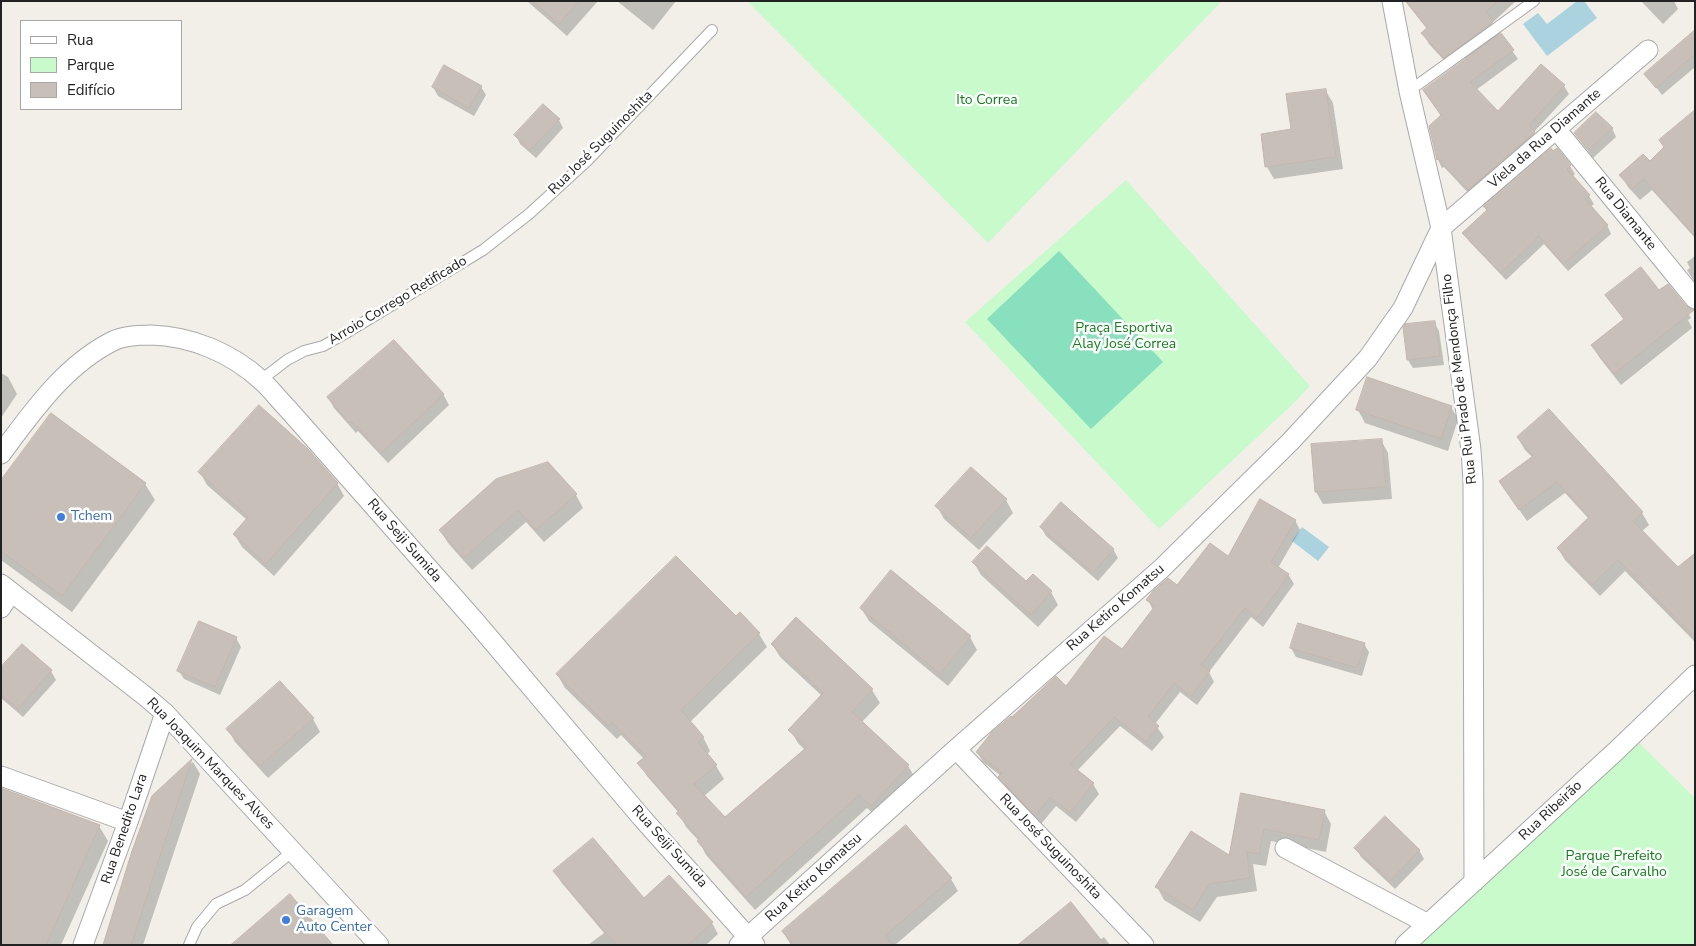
<!DOCTYPE html>
<html>
<head>
<meta charset="utf-8">
<style>
	body { margin:0 }
	#map { position:relative; width:1696px; height:946px; overflow:hidden; background:#f2efe9; font-family:"Nunito Sans",sans-serif }
	canvas { display:block }
	.frame { position:absolute; inset:0; border:2px solid #222; pointer-events:none }
	.legend { position:absolute; left:20px; top:20px; width:162px; height:90px; box-sizing:border-box; background:#fff; border:1px solid #a7a7a7; margin:0; padding:6px 9px; list-style:none; font-size:15px; color:#222 }
	.legend li { display:flex; align-items:center; gap:10px; height:25px }
	.legend b { width:25px; border:1px solid #a7a7a7 }
</style>
</head>
<body>
<div id="map">
<canvas width="1696" height="946"></canvas>
<div class="frame"></div>
<ul class="legend">
<li><b style="height:6px;background:#fff"></b>Rua</li>
<li><b style="height:14px;background:#c8facc"></b>Parque</li>
<li><b style="height:14px;background:#c7bfb8"></b>Edifício</li>
</ul>
</div>
<script>
const ctx = document.querySelector('canvas').getContext('2d');
ctx.lineJoin = 'round';
function fillPath(path, color) { ctx.fillStyle = color; ctx.fill(path, 'evenodd'); }
function strokePath(path, color, width, dash) { ctx.strokeStyle = color; ctx.lineWidth = width; ctx.lineCap = dash ? 'butt' : 'round'; ctx.setLineDash(dash || []); ctx.stroke(path); }
function label(font, color, halo, rows, align = 'center') {
  ctx.font = font + ' "Nunito Sans",sans-serif'; ctx.lineWidth = 5; ctx.setLineDash([]); ctx.textBaseline = 'middle'; ctx.strokeStyle = halo; ctx.fillStyle = color; for (const [text, x, y, turn = 0] of rows) {
    ctx.save(); ctx.translate(x, y); ctx.rotate((+turn || 0) * Math.PI / 180); ctx.textAlign = isNaN(turn) ? turn : align; if (halo) ctx.strokeText(text, 0, 0); ctx.fillText(text, 0, 0); ctx.restore();
  }
}
const park = new Path2D(`
	M747,1H1222L988,243Z
	M1126,180L1310,386L1295,402L1159,529L965,322Z
	M1633,737L1695,798V945H1411Z`);
const pitch = new Path2D(`
	M1059,251L1163,362L1091,429L987,319Z`);
const water = new Path2D(`
	M1577,1H1584L1597,18L1547,56L1523,24L1538,13L1547,24Z
	M1302,527L1329,547L1318,561L1292,541Z`);
const shadow = new Path2D(`
	M527,1H598L567,36Z
	M617,1H676L653,30Z
	M1405,1H1516L1492,23L1500,36L1501,35L1518,59L1476,90L1499,113L1564,86L1569,94L1534,132L1539,141L1473,198L1444,167L1442,168L1438,160L1430,127L1441,116L1424,91L1466,60L1464,58L1451,68L1429,44L1423,33L1427,29Z
	M1641,1H1674L1678,9L1663,24Z
	M1695,37V67L1662,95L1646,74Z
	M433,87H481L486,95L474,116L438,96Z
	M1325,90L1333,103L1343,169L1274,179L1267,167L1293,130Z
	M1695,111V238L1652,190L1640,200L1628,187L1621,175L1650,163L1665,148Z
	M559,120L563,128L536,158L520,144L516,135Z
	M1612,128L1616,137L1593,158L1575,133Z
	M1570,166L1575,174L1572,177L1589,196L1594,204L1590,207L1607,225L1611,234L1568,271L1544,244L1506,280L1469,241L1464,233Z
	M1695,256V283L1687,270L1690,268L1687,262Z
	M1659,292L1684,306L1691,318L1688,320L1692,328L1621,385L1599,357L1592,345L1624,320L1607,296Z
	M1434,322L1439,331L1444,365L1413,368L1408,360Z
	M1,373L8,377L17,394L1,418Z
	M443,394L449,405L388,463L358,431L356,433L334,408L328,397Z
	M1451,407L1458,419L1448,451L1365,423L1358,410Z
	M1518,438L1642,513L1649,525L1642,531L1678,569L1695,554V642L1625,571L1600,596L1565,560L1558,548L1589,519L1565,493L1527,521L1500,482L1533,458L1525,450Z
	M1381,440L1388,453L1392,499L1323,504L1316,492Z
	M200,472L337,483L344,496L274,576L242,547L234,534L247,520L207,485Z
	M1,482L145,484L155,500L72,612L1,560Z
	M576,495L583,508L544,542L526,522L472,570L448,543L440,530Z
	M1006,500L1013,513L979,550L944,519L937,506Z
	M1295,520L1300,530L1278,568L1288,574L1294,584L1263,627L1251,617L1209,672L1214,682L1197,705L1180,692L1155,724L1164,737L1152,751L1120,726L1077,771L1093,784L1099,794L1076,822L1056,806L1041,824L1006,787L1001,776L983,762L977,752L1012,719L1066,688L1122,651L1153,610L1148,600L1178,586Z
	M1041,527L1113,549L1118,558L1098,581L1046,536Z
	M974,563L1051,592L1058,605L1038,627L981,575Z
	M861,608L970,637L977,650L948,686L869,621Z
	M740,614L759,634L767,647L690,722L703,737L710,751L707,754L716,766L724,779L704,796L725,819L805,750L798,743L790,730L822,696L780,657L772,644L872,690L880,703L862,722L908,766L916,779L879,819L867,808L755,910L706,855L699,841L686,827L679,813L647,776L639,763L644,759L621,735L617,739L565,688L557,674L736,618Z
	M236,638L241,647L220,695L184,679L179,671Z
	M1364,644L1369,652L1362,676L1296,657L1291,648Z
	M22,646L51,671L56,680L23,717L1,698V669Z
	M313,719L320,732L268,778L235,742L228,729Z
	M193,762L200,774L143,945H104L153,797Z
	M1242,795L1324,811L1331,824L1326,852L1271,841L1266,866L1253,864L1257,891L1217,897L1200,922L1164,900L1157,887L1230,857Z
	M99,826L108,841L61,945H1Z
	M1356,848L1419,850L1424,859L1395,889L1361,857Z
	M555,871L712,923L718,934L706,945H588L604,933L561,882Z
	M951,879L958,891L895,945H791L783,932Z
	M1104,937L1110,945H1020L1100,940Z`);
const building = new Path2D(`
	M533,1H579L559,24Z
	M1406,1H1497L1486,12L1493,22L1444,58L1421,33L1427,28Z
	M1695,30V54L1656,88L1644,74Z
	M1501,33L1514,50L1470,82L1498,111L1541,64L1565,85L1529,125L1535,132L1468,190L1438,159L1437,160L1429,126L1441,115L1423,90Z
	M444,65L482,86L469,108L432,87Z
	M1326,89L1336,157L1265,167L1261,134L1291,129L1286,94Z
	M543,104L560,119L530,150L514,135Z
	M1695,110V236L1644,179L1632,189L1619,175L1643,154L1650,161L1664,147L1659,140Z
	M1596,112L1613,128L1588,150L1574,133Z
	M1551,148L1553,151L1557,148L1571,165L1567,169L1590,195L1585,199L1608,225L1563,264L1539,236L1501,273L1462,233L1487,210L1483,206Z
	M1641,267L1659,290L1668,284L1686,306L1694,310L1614,374L1591,345L1624,319L1605,295Z
	M1435,321L1440,356L1407,360L1403,327L1405,324Z
	M394,340L444,394L381,453L351,421L349,423L327,397Z
	M1367,377L1452,406L1441,439L1356,410Z
	M259,405L308,449L338,483L266,564L233,534L248,517L198,472Z
	M1549,409L1643,512L1633,521L1678,567L1695,553V638L1618,560L1592,585L1557,548L1589,517L1557,482L1519,510L1499,481L1533,456L1517,437Z
	M51,413L146,483L62,596L1,551V480Z
	M1382,439L1386,487L1315,492L1311,444Z
	M548,462L577,494L536,530L518,510L464,558L439,530L496,479Z
	M971,467L1007,499L971,538L935,506Z
	M1260,499L1296,520L1271,562L1289,574L1279,589L1257,618L1245,608L1201,665L1210,671L1191,696L1174,683L1148,717L1159,726L1146,742L1114,717L1070,764L1094,783L1070,813L1050,797L1035,816L998,777L1002,773L976,752L992,732L1011,716L1012,717L1056,676L1066,686L1104,636L1122,649L1155,606L1146,600L1153,591L1168,578L1177,585L1210,543L1228,556Z
	M1061,502L1114,549L1093,573L1040,527Z
	M987,546L1026,581L1033,574L1052,591L1031,615L972,562Z
	M676,556L736,616L740,612L760,633L681,710L704,737L698,742L717,765L694,784L725,817L807,747L788,730L823,693L771,644L796,617L873,689L852,712L909,765L871,806L859,795L746,897L697,841L700,839L676,813L679,811L637,763L646,756L612,723L608,726L556,674Z
	M891,570L971,636L940,674L860,608Z
	M199,621L237,637L215,687L177,671Z
	M1298,623L1365,643L1357,668L1290,648Z
	M22,644L52,670L18,709L1,695V667Z
	M280,681L314,718L260,766L226,729Z
	M192,759L131,945H103L132,851L152,796Z
	M1,788L100,825L46,945H1Z
	M1241,793L1325,810L1319,840L1264,829L1259,854L1247,852L1250,878L1209,884L1193,910L1155,887L1191,831L1229,855Z
	M1385,816L1420,850L1390,881L1354,848Z
	M906,825L952,878L885,936L892,945H793L782,931Z
	M593,838L644,898L669,875L713,922L688,945H616L553,871Z
	M290,894L333,945H231Z
	M1071,902L1105,945H1018Z`);
const service = new Path2D(`
	M1409,91L1534,1
	M261,380L287,360L304,351L323,346L346,333L483,250L529,214L587,161L712,30
	M189,945L197,927L216,904L245,890L293,851`);
const minor = new Path2D(`
	M1392,1L1409,91L1441,228L1471,450L1473,481L1474,882
	M1556,129L1695,299
	M1,454C32,412 65,365 113,341C123,336 140,335 151,335C191,336 232,353 262,381C271,389 279,400 288,409L475,621L642,818L755,945
	M1,584L145,696L165,713L379,945
	M1,608L11,592
	M956,749L1144,945
	M1,776L128,822
	M1285,848L1428,924
	M83,945L128,822L165,713
	M739,945L956,749L1161,569L1290,442L1368,358L1403,308L1441,228L1648,50
	M1405,945L1616,751L1695,675`);
const markers = [
	[61,517,5,"#3f7fe0"],
	[286,920,5,"#3f7fe0"]
];
const parkNames = [
	["Ito Correa",987,101],
	["Praça Esportiva",1124,329],
	["Alay José Correa",1124,345],
	["Parque Prefeito",1614,857],
	["José de Carvalho",1614,873]
];
const streetNames = [
	["Viela da Rua Diamante",1545,139,-41],
	["Rua José Suguinoshita",601,143,-45],
	["Rua Diamante",1625,214,51],
	["Arroio Corrego Retificado",398,301,-31],
	["Rua Rui Prado de Mendonça Filho",1460,379,-97],
	["Rua Seiji Sumida",404,541,49],
	["Rua Ketiro Komatsu",1116,608,-41],
	["Rua Joaquim Marques Alves",210,764,46],
	["Rua Ribeirão",1551,811,-43],
	["Rua Benedito Lara",125,829,-71],
	["Rua Seiji Sumida",669,847,48],
	["Rua José Suguinoshita",1050,847,46],
	["Rua Ketiro Komatsu",814,878,-42]
];
const shopNames = [
	["Tchem",71,517],
	["Garagem",296,912],
	["Auto Center",296,928]
];
fillPath(park, '#c8facc');
fillPath(pitch, '#88e0be');
fillPath(water, '#aad3df');
fillPath(shadow, '#0003');
fillPath(building, '#c7bfb8');
strokePath(building, '#c4b6ab', 1);
strokePath(service, '#a9a9a9', 12);
strokePath(minor, '#a9a9a9', 21);
strokePath(service, '#fff', 10);
strokePath(minor, '#fff', 19);
for (const [x, y, r, color] of markers) { const dot = new Path2D(); dot.arc(x, y, r, 0, 2 * Math.PI); ctx.fillStyle = color; ctx.fill(dot); strokePath(dot, '#fff', 2); }
label('14px', '#0c8416', '#fff', parkNames);
label('14px', '#222', '#fff', streetNames);
label('14px', '#366cbe', '#fff', shopNames, 'left');
</script>
</body>
</html>
